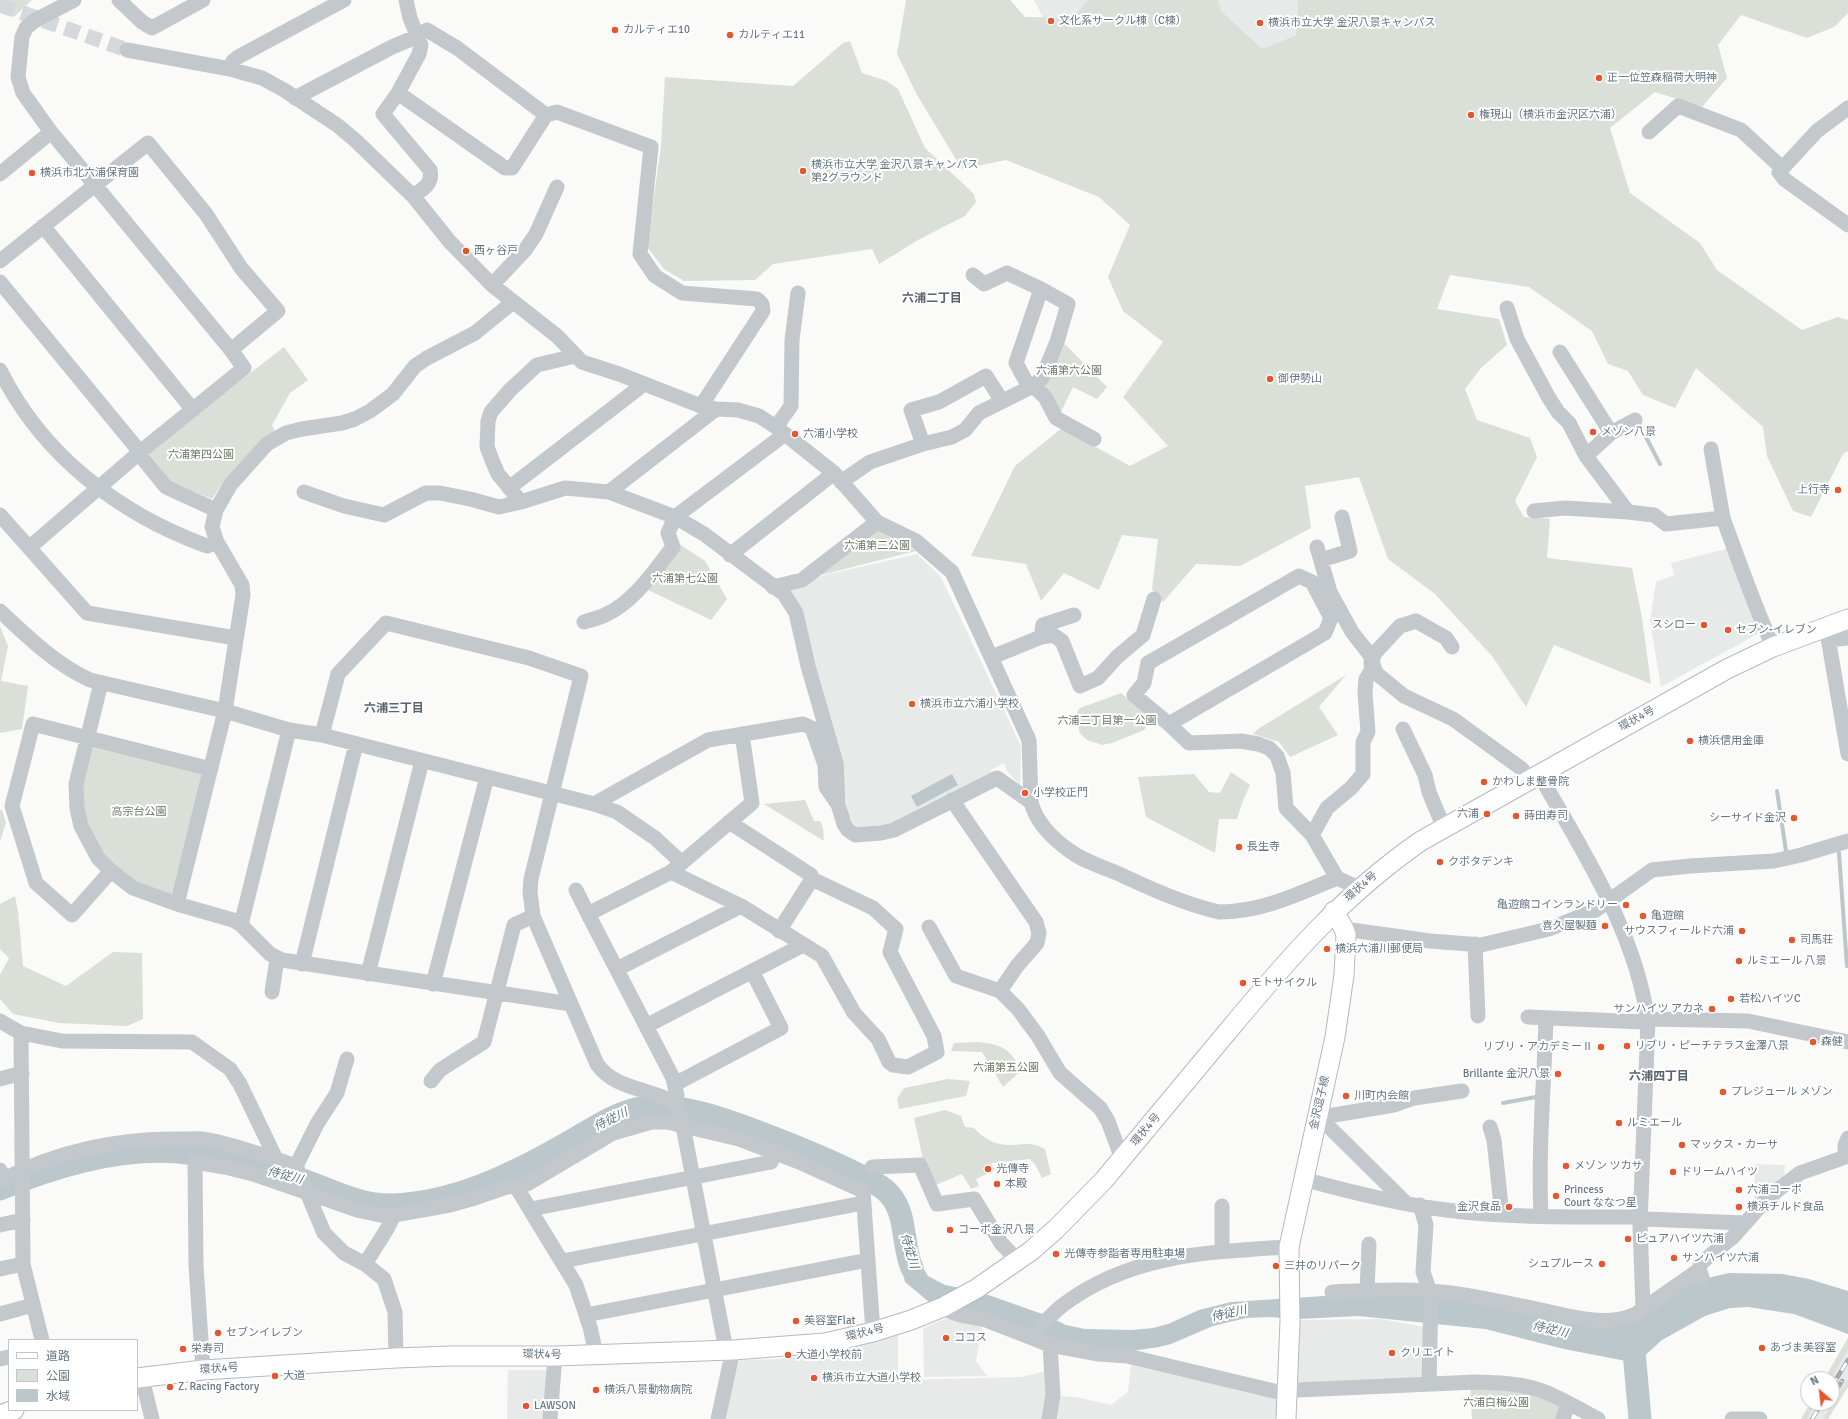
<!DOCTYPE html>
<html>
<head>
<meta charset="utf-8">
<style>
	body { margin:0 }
	#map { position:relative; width:1848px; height:1419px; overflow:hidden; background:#fafaf8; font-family:Signika,"Noto Sans JP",sans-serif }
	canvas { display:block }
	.legend { position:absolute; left:8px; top:1339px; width:130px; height:72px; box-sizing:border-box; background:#fff; border:1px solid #c1c8cd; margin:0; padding:5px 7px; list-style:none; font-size:12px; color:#657683 }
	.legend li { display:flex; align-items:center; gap:8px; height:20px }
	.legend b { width:20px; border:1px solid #c1c8cd }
	.north { position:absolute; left:1800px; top:1371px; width:40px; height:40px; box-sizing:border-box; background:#fff; border:1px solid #c1c8cd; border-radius:50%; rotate:332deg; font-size:11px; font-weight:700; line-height:16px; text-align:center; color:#657683 }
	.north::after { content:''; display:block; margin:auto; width:14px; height:18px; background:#e4572e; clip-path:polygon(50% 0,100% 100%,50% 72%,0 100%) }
</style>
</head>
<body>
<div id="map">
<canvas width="1848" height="1419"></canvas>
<ul class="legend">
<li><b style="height:5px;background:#fff"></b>道路</li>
<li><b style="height:11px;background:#dadfd7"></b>公園</li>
<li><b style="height:11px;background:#bbc7cb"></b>水域</li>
</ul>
<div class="north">N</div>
</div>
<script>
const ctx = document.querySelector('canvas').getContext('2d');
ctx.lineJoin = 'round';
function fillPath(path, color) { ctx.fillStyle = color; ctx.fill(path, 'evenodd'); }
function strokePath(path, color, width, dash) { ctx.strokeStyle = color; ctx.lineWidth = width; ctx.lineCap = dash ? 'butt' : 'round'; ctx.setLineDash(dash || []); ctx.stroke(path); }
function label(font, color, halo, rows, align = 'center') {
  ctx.font = font + ' Signika,"Noto Sans JP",sans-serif'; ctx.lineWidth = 4; ctx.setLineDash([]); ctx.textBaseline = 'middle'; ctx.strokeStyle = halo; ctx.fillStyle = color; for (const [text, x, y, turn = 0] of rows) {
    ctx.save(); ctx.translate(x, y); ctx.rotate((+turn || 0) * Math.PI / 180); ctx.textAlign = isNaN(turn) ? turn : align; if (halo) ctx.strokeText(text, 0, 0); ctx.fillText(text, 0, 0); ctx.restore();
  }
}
const built = new Path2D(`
	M1034,0H1098L1057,45Z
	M1218,0H1298L1296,35L1262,49L1229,51Z
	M1729,548L1763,631L1661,687L1650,621L1656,582L1674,575L1671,563Z
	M917,554L941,577L1021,746L1020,785L1007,771L1004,763L991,770L992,774L897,824L864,831L855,826L849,816L838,759L787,589L807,579Z
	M1755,1164L1785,1165L1784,1177L1754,1202Z
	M945,1319H962L983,1322L976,1361L987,1376L924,1377L923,1328Z
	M1380,1319L1426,1327V1380L1300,1384L1295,1378L1299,1320Z
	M898,1335V1380L1021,1377L1047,1371L1045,1419H722L733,1364L741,1360L777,1359L825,1354Z
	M1848,1350V1379L1823,1419H1807L1816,1403H1832V1379H1831Z
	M1131,1365L1279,1399L1275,1419H1053L1058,1396L1076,1397L1111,1405L1128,1392Z
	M508,1370H550L545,1419H507Z`);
const green = new Path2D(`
	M0,0H32L14,17L0,8Z
	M906,0H1010L1025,17L1073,18L1088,0H1218L1221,11L1262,49L1296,35L1298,0H1848V13L1834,27L1807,38L1741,15L1718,45L1727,78L1702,107L1655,92L1610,128L1630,193L1700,243L1717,270L1802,330L1838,317L1848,320V451L1843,454L1811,517L1793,511L1767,456L1763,427L1696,368L1675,408L1643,395L1628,371L1608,364L1592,331L1529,287L1450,275L1437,309L1499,319L1507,345L1481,368L1465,389L1477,420L1530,438L1537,457L1515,501L1524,517L1550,519L1547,558L1632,568L1642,618L1651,684L1554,645L1526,707L1492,656L1435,594L1388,559L1359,477L1305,486L1311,528L1240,566L1196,564L1163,602L1152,589L1158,539L1122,535L1099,590L1064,573L1041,601L1026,564L971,556L1015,466L1062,428L1130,466L1168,446L1123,397L1163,342L1123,311L1108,277L1130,225L1099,197L1006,160L962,169L917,95L897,54Z
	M850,41L862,73L887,81L898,89L925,148L974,194L976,202L965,216L918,240L879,264L872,249L773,264L755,280L684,281L664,269L647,247L661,146L665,77L793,86L843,43Z
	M1065,344L1107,387L1097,399L1073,387L1060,414L1044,387Z
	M284,347L308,380L290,393L272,425L276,433C252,453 229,473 212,499L171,482L148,452Z
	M876,527L916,551L821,575Z
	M676,542L705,561L727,599L711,620L644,588Z
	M0,626L8,646L1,681L28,686L22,729L0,733Z
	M1346,675L1319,707L1338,735L1290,757L1279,742L1253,734L1258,729Z
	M1121,693L1153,720L1144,730L1112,743L1102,745L1087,740L1080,733L1075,715L1080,708Z
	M93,746L203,773L171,896C153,888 129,881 115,867C93,846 82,817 83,787C84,774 90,759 93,746Z
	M1231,772L1250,785L1242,803L1237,819H1219L1215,853L1146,817L1138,777L1194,774L1209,792L1220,793Z
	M805,800L814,821H820L823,828L824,841L764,804Z
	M0,810H2L6,823L0,841Z
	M15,896L18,911L23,966L66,986L113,952L142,953L143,1019L127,1026L59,1023L13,1014L0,999V975L9,958L0,949V904Z
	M978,1042C1004,1045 1008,1048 1022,1070L1003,1087L982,1052L951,1051L954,1043Z
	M948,1079L970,1081L966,1096L899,1109L897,1099L904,1088Z
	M945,1110L961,1116L965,1127L974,1128C982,1137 993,1144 1006,1145C1023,1146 1027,1140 1045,1149L1051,1174L1042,1178L1035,1164L1030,1159L991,1163L995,1170L976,1179L979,1186L971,1189L962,1174L933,1186L924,1164L914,1118Z
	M1848,1338V1350L1831,1379H1824Z
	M1848,1379V1387L1828,1419H1823Z
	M1470,1386H1500L1560,1403L1558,1419H1472Z
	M1810,1403H1816L1807,1419H1801Z`);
const water = new Path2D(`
	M952,774L958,785L917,807L911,796Z
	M915,1236L920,1262L928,1276L945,1285L980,1292L1045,1315L1066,1325L1085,1329L1132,1330L1153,1328L1168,1324L1199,1310L1231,1302L1386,1292L1438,1295L1594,1324L1699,1280L1729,1273L1782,1274L1809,1279L1848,1291V1334L1794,1314L1748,1307L1730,1308L1705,1316L1662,1340L1640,1360L1626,1361L1564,1349L1485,1329L1358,1316L1299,1319L1269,1317L1246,1318L1213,1326L1171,1344L1159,1347L1131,1351L1080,1347L963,1309L929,1302L905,1282L895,1239Z`);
const stream = new Path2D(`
	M1638,422L1660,464
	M1777,791L1786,851
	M1839,853L1847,966
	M1503,1103L1536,1097`);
const river = new Path2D(`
	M0,1189C55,1166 119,1147 179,1152C208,1155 236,1163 264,1171C272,1173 281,1174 289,1176C324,1185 355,1206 392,1205C454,1203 511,1175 564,1145C586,1133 608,1117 632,1110C648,1105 677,1107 693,1111C715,1115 736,1124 756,1131C790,1144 824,1157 855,1173C867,1179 881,1184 890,1195C907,1214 902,1245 912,1268
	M1633,1340L1640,1419`);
const minorTunnel = new Path2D(`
	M0,5L127,50`);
const minor = new Path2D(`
	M119,0L142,22L152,28L203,0
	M406,0L410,18L421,45L419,54L398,93L383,114L430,170C433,184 424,188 413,196
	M127,50L230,69L262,78L284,90L337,125L355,140L413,196L450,242L492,285L557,336L582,362L619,374L701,406L716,409L738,410L759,416L776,427L834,473L877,522L916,541L952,572L1029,740L1031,802C1036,822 1053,839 1070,851C1084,861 1101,867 1117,873C1149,888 1184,904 1219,912C1262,912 1298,894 1337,878
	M230,69L233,61L238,57L344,0
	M398,93L505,168H512L546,115
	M295,98L392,47L418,36L427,30L457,48L546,115L557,112L651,147L640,254L655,276L682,293L757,299L762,304L763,311L701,406
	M1848,108L1817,131L1779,172L1784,179L1848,225
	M1649,132L1678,106L1741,130L1782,168
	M0,174L51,132
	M43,226L193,410
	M0,261L95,185L51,132L23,93L18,77L22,37L26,28L34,21L74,0
	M973,275L984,284L1007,273L1041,289
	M0,282L140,452L144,460L166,487L216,510
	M492,285L525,250L536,234L557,187
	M1507,308L1517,339L1549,398L1558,412L1569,423L1586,456L1628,512L1654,515L1666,524L1723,518C1739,562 1754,605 1773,647
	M1560,352L1611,433L1586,456
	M575,356L537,365L510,390L491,412L488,421L487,447L492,460L498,474L521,502L565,488L609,492L675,517L704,534L784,594L796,613L808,666L836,763L838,804L844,824L848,830L855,835L881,833L894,830L997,778L1031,802
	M0,370C42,455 119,514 207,546L217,542L242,585L243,595L225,711L177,904
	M1033,386L1045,397L1056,418L1094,439
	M776,427L791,406L792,340L798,293
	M1611,433L1635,420
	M923,444L911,410L939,402L986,376L1002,401
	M1711,449L1723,518
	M841,482L870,462L923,444L952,437L965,430L979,413L1033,386L1042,378L1057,342L1068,304L1041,289L1016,363L1029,387
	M509,488L644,384
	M304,492L344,506L384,515L426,493H440L470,499L499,507L521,502
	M609,492L716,409
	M1534,511L1565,508L1628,512
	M0,515L87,613L236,638
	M217,542L212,527L216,510L231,484L267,444L286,433L302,429L342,423L355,419L370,411L393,394L415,366L427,358L475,333L513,302
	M30,547L140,452L244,368L231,350L95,185L148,143L206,214L241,268L278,311L231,350
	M1317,547L1330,592L1352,632L1370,655L1376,673L1404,696L1453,719L1522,769L1529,780
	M730,555L834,473
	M1321,560L1350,551L1342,517
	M773,587L802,580L877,522
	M0,611C29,638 54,663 90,680L225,711L289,730L322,735L594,804L617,812L655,838L682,863
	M584,622C591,620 598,618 605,615C634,602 654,571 673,547L668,533L675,517L785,434
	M1826,626L1848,754
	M1041,637L1043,625L1074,615
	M1828,640L1848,638
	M992,657L1041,637L1053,635L1062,641L1080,686L1098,678L1117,657L1143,635L1154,599
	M101,683L76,784L77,808L81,826L98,858L111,871L133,888L177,904L233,920L241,925L270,954L282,960L571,1004
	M1169,724L1325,633L1331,618L1312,582L1299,576L1148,663L1144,683L1134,695L1169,724L1189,743L1241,741L1258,744L1269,748L1277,756L1283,773L1286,808L1312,835L1337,878L1359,888
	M1403,729L1425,775L1429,792L1444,828
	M322,735L338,674L386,623L529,658L581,676L531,879L530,892L533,916L597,1064C610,1083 633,1087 654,1094C660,1096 668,1098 673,1103C679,1108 681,1119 683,1126L726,1350
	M1539,774C1583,852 1635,930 1648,1021L1640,1225L1643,1308
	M952,800L1036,922L1039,933L1037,943L1017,966L1000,991L1018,1009L1038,1036L1060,1073L1100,1108L1108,1121L1122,1159
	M594,804L708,740L803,724L812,728L825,765L826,787L837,803
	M729,822L811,875L812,879
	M1312,835L1327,808L1351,788L1363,774V742L1368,732L1365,693L1366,679L1372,669L1371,663L1375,653L1400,626L1416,621L1446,638L1452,647
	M111,871L72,915L36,883L12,806L33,724L211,769
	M671,872L741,906L822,956L854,1013L878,1039L889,1062L893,1065L908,1067L937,1052L934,1036L890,952L896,929L873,908L812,879L779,931
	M576,890L588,914
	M241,925L289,730
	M929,927L956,976L1000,991
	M1344,929L1430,941L1481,945L1549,929L1596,910L1652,870L1690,866L1774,861L1801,855L1848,841
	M1475,944L1478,1016
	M302,964L356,744
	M617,969L741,906
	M368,974L422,761
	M433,984L487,777
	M272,992L277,959
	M1528,1017L1643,1022L1652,1019L1748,1021L1848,1042
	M0,1021L21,1033L62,1041L192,1042L230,1069L240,1084L276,1159L296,1166L324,1233L344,1253L365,1264L384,1279L395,1312L396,1358
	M646,1026L803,945
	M21,1033L23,1264L42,1340
	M0,1079L22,1073
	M431,1081L440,1070L484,1042L514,925L533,916
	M675,1084L781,1028L752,971
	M674,1104L677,1096L673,1078L588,914L671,872L752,803L742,734
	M1317,1115L1328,1116L1394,1105L1414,1098L1462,1091
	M1317,1115L1406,1203
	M1490,1127L1494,1140L1502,1215
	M1845,1157V1146L1848,1138
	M296,1166L317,1124L337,1093L347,1059
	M872,1167L920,1165L937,1204L974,1199L1001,1243L1018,1261
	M0,1170L4,1179C58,1151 120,1138 181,1139C190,1139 199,1138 208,1140C231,1144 254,1153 276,1159
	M1303,1179C1350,1192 1397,1204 1446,1210C1509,1218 1574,1217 1637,1217L1645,1219L1745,1223
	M515,1185L576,1285L590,1327L596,1354
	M1420,1205L1426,1225L1423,1272L1431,1295L1429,1384
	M1222,1206V1251
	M531,1209L771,1162L776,1149
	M1541,1216C1538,1150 1544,1085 1546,1019
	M0,1225L23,1220
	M562,1261L863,1203
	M365,1264L387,1229L394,1215
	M0,1269L23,1264
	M1702,1277L1699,1270L1701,1263L1733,1237L1764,1202L1779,1189L1800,1173L1848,1156
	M1367,1291L1369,1244
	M1332,1292C1364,1291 1397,1288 1429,1291C1467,1293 1504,1303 1541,1310C1571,1316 1607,1328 1636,1314L1699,1270
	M940,1308L960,1315L986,1320L1050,1345L1099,1354L1127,1356L1278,1392L1298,1390L1476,1382C1497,1383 1519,1383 1540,1390C1560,1397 1579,1409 1598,1419
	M0,1314L33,1305
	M586,1315L868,1260
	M1031,1337C1042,1326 1051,1314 1063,1305C1130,1254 1209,1252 1289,1247
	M0,1359L9,1357
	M203,1370L196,1266L195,1162L225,1167L253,1174L357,1210L380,1215H394L450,1205L475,1198L507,1187L527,1184L613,1133L652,1122H667L739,1139L799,1162L863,1191L873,1332
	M142,1378L152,1419
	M550,1419L555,1356
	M718,1419L733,1350
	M1049,1419L1053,1395L1050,1345
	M1563,1419L1568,1404
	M1732,1419H1760`);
const major = new Path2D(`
	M137,1378L203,1370L396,1358L449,1356H555L733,1350L825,1343L873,1332L911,1320L943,1307L976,1289L1031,1251L1056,1229L1104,1180C1145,1131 1186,1081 1228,1031C1288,959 1343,895 1421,841L1727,669L1773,647L1848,619
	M0,1415L14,1410
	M1286,1419L1290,1321L1289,1247L1335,1037L1344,975L1346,935L1344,929L1334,911`);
const rail = new Path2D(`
	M1832,1386L1848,1360
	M1832,1397L1842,1381
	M1812,1419L1822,1403`);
const markers = [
	[1051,21,4,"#e4572e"],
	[1260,23,4,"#e4572e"],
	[615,30,4,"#e4572e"],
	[730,35,4,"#e4572e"],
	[1599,78,4,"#e4572e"],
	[1471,115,4,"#e4572e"],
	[803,171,4,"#e4572e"],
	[32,173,4,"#e4572e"],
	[466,251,4,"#e4572e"],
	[1270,379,4,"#e4572e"],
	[1593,432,4,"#e4572e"],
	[795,434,4,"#e4572e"],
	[1838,490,4,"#e4572e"],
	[1704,625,4,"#e4572e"],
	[1728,630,4,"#e4572e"],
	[912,704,4,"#e4572e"],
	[1690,741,4,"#e4572e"],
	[1484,782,4,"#e4572e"],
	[1025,793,4,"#e4572e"],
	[1487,814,4,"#e4572e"],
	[1516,816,4,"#e4572e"],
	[1794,818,4,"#e4572e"],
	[1239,847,4,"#e4572e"],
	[1440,862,4,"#e4572e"],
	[1626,905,4,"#e4572e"],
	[1643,916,4,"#e4572e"],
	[1605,926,4,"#e4572e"],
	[1742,931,4,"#e4572e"],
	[1792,940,4,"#e4572e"],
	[1327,949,4,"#e4572e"],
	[1739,961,4,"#e4572e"],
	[1243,983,4,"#e4572e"],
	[1731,999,4,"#e4572e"],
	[1712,1009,4,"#e4572e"],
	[1813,1042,4,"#e4572e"],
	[1627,1046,4,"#e4572e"],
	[1601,1047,4,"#e4572e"],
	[1558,1074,4,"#e4572e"],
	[1723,1092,4,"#e4572e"],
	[1346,1096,4,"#e4572e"],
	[1619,1123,4,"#e4572e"],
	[1682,1145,4,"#e4572e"],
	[1566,1166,4,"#e4572e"],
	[988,1169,4,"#e4572e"],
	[1673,1172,4,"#e4572e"],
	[997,1184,4,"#e4572e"],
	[1739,1190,4,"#e4572e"],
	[1556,1196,4,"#e4572e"],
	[1509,1207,4,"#e4572e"],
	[1739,1207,4,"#e4572e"],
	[950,1230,4,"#e4572e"],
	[1628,1239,4,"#e4572e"],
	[1056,1254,4,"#e4572e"],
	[1674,1258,4,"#e4572e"],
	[1602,1264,4,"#e4572e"],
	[1276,1266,4,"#e4572e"],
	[796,1321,4,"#e4572e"],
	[218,1333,4,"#e4572e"],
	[946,1338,4,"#e4572e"],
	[1762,1348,4,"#e4572e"],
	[183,1349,4,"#e4572e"],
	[1392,1353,4,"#e4572e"],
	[788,1355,4,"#e4572e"],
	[275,1376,4,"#e4572e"],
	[814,1378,4,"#e4572e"],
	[170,1387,4,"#e4572e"],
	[596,1390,4,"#e4572e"],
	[526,1406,4,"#e4572e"]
];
const poiNames = [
	["文化系サークル棟（C棟）",1059,21],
	["横浜市立大学 金沢八景キャンパス",1268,23],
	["カルティエ10",623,30],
	["カルティエ11",738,35],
	["正一位笠森稲荷大明神",1607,78],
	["権現山（横浜市金沢区六浦）",1479,115],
	["横浜市立大学 金沢八景キャンパス",811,165],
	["第2グラウンド",811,178],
	["横浜市北六浦保育園",40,173],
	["西ヶ谷戸",474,251],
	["御伊勢山",1278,379],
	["メゾン八景",1601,432],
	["六浦小学校",803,434],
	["上行寺",1830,490,"right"],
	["スシロー",1696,625,"right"],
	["セブン-イレブン",1736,630],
	["横浜市立六浦小学校",920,704],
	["横浜信用金庫",1698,741],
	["かわしま整骨院",1492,782],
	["小学校正門",1033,793],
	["六浦",1479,814,"right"],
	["蒔田寿司",1524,816],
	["シーサイド金沢",1786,818,"right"],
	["長生寺",1247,847],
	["クボタデンキ",1448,862],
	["亀遊館コインランドリー",1618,905,"right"],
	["亀遊館",1651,916],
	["喜久屋製麺",1597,926,"right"],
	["サウスフィールド六浦",1734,931,"right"],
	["司馬荘",1800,940],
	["横浜六浦川郵便局",1335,949],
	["ルミエール 八景",1747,961],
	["モトサイクル",1251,983],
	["若松ハイツC",1739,999],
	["サンハイツ アカネ",1704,1009,"right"],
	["森健",1821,1042],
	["リブリ・ピーチテラス金澤八景",1635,1046],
	["リブリ・アカデミーⅡ",1593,1047,"right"],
	["Brillante 金沢八景",1550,1074,"right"],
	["プレジュール メゾン",1731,1092],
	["川町内会館",1354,1096],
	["ルミエール",1627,1123],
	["マックス・カーサ",1690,1145],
	["メゾン ツカサ",1574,1166],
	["光傳寺",996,1169],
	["ドリームハイツ",1681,1172],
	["本殿",1005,1184],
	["Princess",1564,1190],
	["Court ななつ星",1564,1203],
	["六浦コーポ",1747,1190],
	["金沢食品",1501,1207,"right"],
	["横浜チルド食品",1747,1207],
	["コーポ金沢八景",958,1230],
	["ピュアハイツ六浦",1636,1239],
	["光傳寺参詣者専用駐車場",1064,1254],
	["サンハイツ六浦",1682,1258],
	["シュプルース",1594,1264,"right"],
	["三井のリパーク",1284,1266],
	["美容室Flat",804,1321],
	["セブンイレブン",226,1333],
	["ココス",954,1338],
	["あづま美容室",1770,1348],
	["栄寿司",191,1349],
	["クリエイト",1400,1353],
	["大道小学校前",796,1355],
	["大道",283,1376],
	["横浜市立大道小学校",822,1378],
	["Z. Racing Factory",178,1387],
	["横浜八景動物病院",604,1390],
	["LAWSON",534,1406]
];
const parkNames = [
	["六浦第六公園",1069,371],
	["六浦第四公園",201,455],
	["六浦第二公園",877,546],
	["六浦第七公園",685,579],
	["六浦二丁目第一公園",1107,721],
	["高宗台公園",139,812],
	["六浦第五公園",1006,1068],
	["六浦白梅公園",1496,1403]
];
const streetNames = [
	["環状4号",1637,719,-29],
	["環状4号",1361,887,-41],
	["金沢逗子線",1320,1103,-77],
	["環状4号",1146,1130,-50],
	["環状4号",865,1333,-14],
	["環状4号",542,1355,1],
	["環状4号",219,1369,-4]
];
const neighbourhoodNames = [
	["六浦二丁目",932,299],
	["六浦三丁目",394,709],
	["六浦四丁目",1659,1077]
];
const waterNames = [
	["侍従川",611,1120,-26],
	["侍従川",285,1176,15],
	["侍従川",909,1251,73],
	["侍従川",1229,1314,-13],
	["侍従川",1550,1330,13]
];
fillPath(built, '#e8e9e9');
fillPath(green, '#dadfd7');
fillPath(water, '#bbc7cb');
strokePath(stream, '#bbc7cb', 4);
strokePath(river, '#bbc7cb', 23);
strokePath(minorTunnel, '#d5d9db', 15, [15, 8]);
strokePath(major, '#b5babe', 21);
strokePath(minor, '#c3c8cc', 15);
strokePath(major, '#fff', 19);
strokePath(rail, '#a2aab0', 4.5);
strokePath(rail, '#fff', 3, [9]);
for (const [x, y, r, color] of markers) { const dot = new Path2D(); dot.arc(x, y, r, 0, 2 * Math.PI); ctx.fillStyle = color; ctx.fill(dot); strokePath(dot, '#fff', 1.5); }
label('11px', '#657683', '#fff', poiNames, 'left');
label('11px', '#687a64', '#fff', parkNames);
label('11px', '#657683', '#fff', streetNames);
label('bold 12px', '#57646e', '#fff', neighbourhoodNames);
label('italic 12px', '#60757c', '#fff', waterNames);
</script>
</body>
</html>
